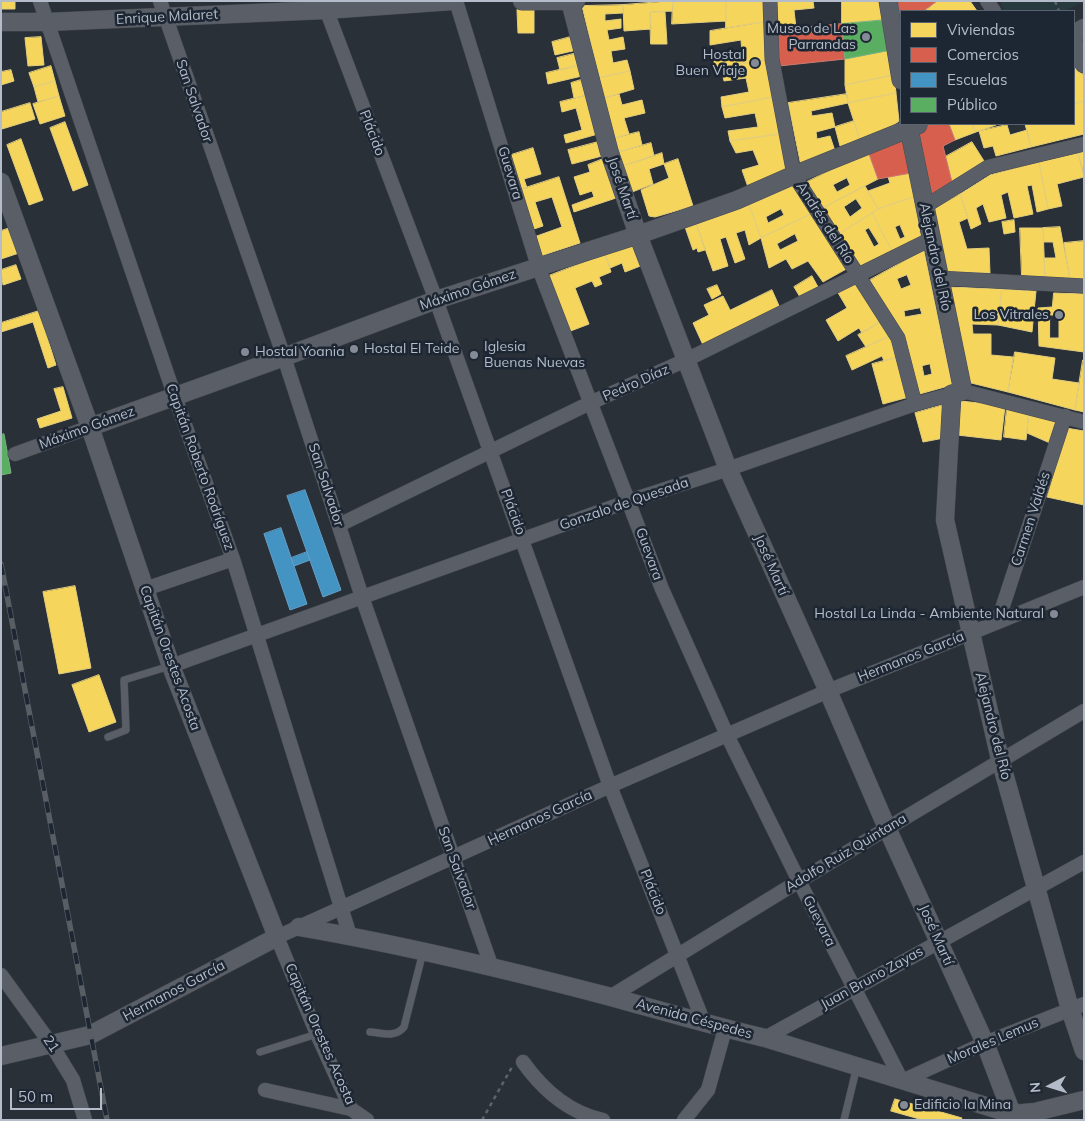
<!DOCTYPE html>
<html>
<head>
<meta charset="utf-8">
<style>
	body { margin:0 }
	#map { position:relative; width:1085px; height:1121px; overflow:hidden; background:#2a3038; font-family:Mulish,sans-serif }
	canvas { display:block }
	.frame { position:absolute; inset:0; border:2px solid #b4bcc9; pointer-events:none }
	.legend { position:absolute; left:900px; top:10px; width:175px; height:115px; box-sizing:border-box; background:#1d2633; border:1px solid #59626f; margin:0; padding:6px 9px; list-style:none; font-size:15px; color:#b4bcc9 }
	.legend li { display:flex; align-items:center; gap:10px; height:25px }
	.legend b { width:25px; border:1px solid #59626f }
	.north { position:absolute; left:1025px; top:1061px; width:50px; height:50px; -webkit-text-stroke:4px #1d2633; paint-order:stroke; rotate:265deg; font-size:14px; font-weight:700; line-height:20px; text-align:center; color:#b4bcc9 }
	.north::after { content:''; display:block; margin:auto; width:18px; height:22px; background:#b4bcc9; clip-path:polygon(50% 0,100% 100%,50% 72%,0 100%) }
	.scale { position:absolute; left:10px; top:1088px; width:92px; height:22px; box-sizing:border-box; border:2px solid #b4bcc9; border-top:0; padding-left:6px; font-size:15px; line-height:18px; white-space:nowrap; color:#b4bcc9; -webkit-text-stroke:4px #1d2633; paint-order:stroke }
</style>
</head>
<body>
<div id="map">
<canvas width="1085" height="1121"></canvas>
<div class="frame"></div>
<ul class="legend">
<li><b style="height:14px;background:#f6d55c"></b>Viviendas</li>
<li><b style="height:14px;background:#d6604d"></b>Comercios</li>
<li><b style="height:14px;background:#4393c3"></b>Escuelas</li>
<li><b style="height:14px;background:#5aae61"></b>Público</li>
</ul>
<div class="north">N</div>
<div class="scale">50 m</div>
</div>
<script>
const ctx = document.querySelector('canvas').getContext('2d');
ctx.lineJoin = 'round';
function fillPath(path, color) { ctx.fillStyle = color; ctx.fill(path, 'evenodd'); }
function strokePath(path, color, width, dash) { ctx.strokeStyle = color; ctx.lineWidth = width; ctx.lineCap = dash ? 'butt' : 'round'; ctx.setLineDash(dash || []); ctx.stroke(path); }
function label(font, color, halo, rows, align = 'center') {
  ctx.font = font + ' Mulish,sans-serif'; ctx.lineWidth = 5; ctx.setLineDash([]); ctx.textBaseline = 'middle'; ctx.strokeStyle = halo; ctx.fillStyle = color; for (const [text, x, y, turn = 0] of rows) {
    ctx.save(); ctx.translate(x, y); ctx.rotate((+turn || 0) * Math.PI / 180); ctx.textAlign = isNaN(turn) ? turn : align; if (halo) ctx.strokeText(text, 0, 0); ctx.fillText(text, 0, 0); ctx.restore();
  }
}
const green = new Path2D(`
	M1000,1H1084V2L1064,11H1004Z`);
const homes = new Path2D(`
	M1,1H15V9H1Z
	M673,1H726V21L672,24Z
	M673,1V11L650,12L651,29L624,31L623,5Z
	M726,1H764V22L726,28Z
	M784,1H813L814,8L794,10L796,28L777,30L775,2Z
	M842,1H883L886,20L842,24Z
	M937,1H970L977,11H925Z
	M623,5V13L605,14V21L621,19V28L607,30L609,40L623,37L625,49L611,51L613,63L627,60L630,71L599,78L582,6Z
	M534,9V33H518L517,10Z
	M650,12H665L667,44H651Z
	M764,22L767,60L714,68V55L742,53L741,40L710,45V31Z
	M574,36L577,50L555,55L552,42Z
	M41,37L44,65L28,66L25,38Z
	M891,50L894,75L845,85V59Z
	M577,53L580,65L560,70L557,58Z
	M1074,55L1084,77V101L1074,104Z
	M767,60L774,97L722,107L721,97L749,92L746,78L724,81L721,67Z
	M580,65L582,76L548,84L546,73Z
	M51,66L55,81L34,87L29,73Z
	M11,70L14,81L1,85V72Z
	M630,71L634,89L604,98L599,78Z
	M894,75L896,93L848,103L845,85Z
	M584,79L588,95L574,98L571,83Z
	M55,81L59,96L38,102L34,87Z
	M896,93L899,121L889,129L860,140L848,103Z
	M619,94L622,105L642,100L645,113L624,118L629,134L615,138L604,98Z
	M847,94L848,103L811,111L812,116L832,113L835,127L816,132L817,139L830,136L835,151L801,166L788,103Z
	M588,95L598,134L566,143L564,135L582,130L576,108L562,112L560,102Z
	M59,96L65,116L40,124L33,104Z
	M774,97L781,134L730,141L728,131L758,127L755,113L725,118L722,107Z
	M1084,101V134L1031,147L1025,124H1074V104Z
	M30,103L35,119L2,129L1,112Z
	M854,121L860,140L840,146L835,127Z
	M65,122L88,185L73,191L50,128Z
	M949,124H972L976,132L955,140Z
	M972,124H996V125L976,132Z
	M1007,125L1010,135L1027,130L1031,147L996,156L993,146L984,148L979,131Z
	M639,132L642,145L619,152L615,138Z
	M781,134L787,171L748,187L742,170L759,165L753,150L736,153L730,141Z
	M21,139L43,200L29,205L7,145Z
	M598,142L602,156L572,164L568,150Z
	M972,142L984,161L952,182L945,157Z
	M651,143L654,156L623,166L619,152Z
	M533,148L541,174L524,179L527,188L519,190L508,156Z
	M868,151L878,179L821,209L805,183ZM847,178L850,185L837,192L833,185Z
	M1084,151V173L1078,153Z
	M662,153L664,164L649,169L653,184L632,192L623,166Z
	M1078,153L1084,177L1057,184L1062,206L1048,209L1039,162Z
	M603,159L616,198L574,212L572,205L594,197L592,191L580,195L574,177L590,172L588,165Z
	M678,159L693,206L655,217L649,216L641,190L669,178L664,164Z
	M1039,162L1048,209L1037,212L1032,185L1027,186L1033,214L1014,218L1008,192L1001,195L1006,218L989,222L983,204L976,208L981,224L971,229L960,194L990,175Z
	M911,173L914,197L878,209L868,191L890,183L888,177Z
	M559,177L580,243L541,256L534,237L562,227L552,197L535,202L543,226L531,230L519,190Z
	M786,183L795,186L811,214L761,238L748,202ZM781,209L784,215L768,223L766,217Z
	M865,186L878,209L838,235L821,209ZM856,199L862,208L850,217L844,207Z
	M960,194L968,218L959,222L967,249L989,248L990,273L945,272L934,209Z
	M914,197L921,238L892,251L872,213L878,209ZM900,225L905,237L900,239L895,227Z
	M748,202L761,238L749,245L745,230L736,233L745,259L735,263L726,237L720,239L728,266L713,271L696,223Z
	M872,213L892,251L861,266L838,235ZM869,228L879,244L874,247L865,230Z
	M811,214L848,268L823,282L808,261L792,269L786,259L769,268L761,238ZM795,234L798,241L780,250L777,244Z
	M1014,220L1015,232L1004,234L1002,222Z
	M696,223L705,250L698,252L697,248L693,250L685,227Z
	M1060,227L1070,280L1045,279L1044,258H1056L1053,242H1044L1043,228Z
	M10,228L19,253L1,259V231Z
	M1020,228H1043L1045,279L1022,277Z
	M1084,241V280H1070L1064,243Z
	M634,242L643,265L625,272L622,263L610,268L605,254Z
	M924,250L952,385L916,395L899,332L870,280ZM907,275L911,285L901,289L897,279ZM920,308L922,314L905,317L904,311ZM930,364L932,374L924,376L922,366Z
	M605,254L611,272L599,277L602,284L595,287L592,281L575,288L589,324L568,332L546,277Z
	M16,265L21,279L3,285L1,270Z
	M812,276L818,287L800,297L794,287Z
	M858,279L882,321L862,333L859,328L838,341L826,320L847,308L837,291Z
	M717,285L721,294L712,299L707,289Z
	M947,287L1002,289L998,325L972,324L973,334H991V355L1013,357L1008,392L967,382Z
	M1002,289L1036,291L1032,332L998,325Z
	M772,290L780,308L703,345L693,323L709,315L704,305L723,296L730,310Z
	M1054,293L1084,294V352L1039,346L1038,308L1052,307ZM1050,315H1059V338H1050Z
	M39,311L56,365L48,368L33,322L1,332V323Z
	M882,321L890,336L866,347L858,335Z
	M890,336L899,357L884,361L882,356L852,370L846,356Z
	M1015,352L1055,358L1052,379L1079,383L1075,410L1008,392Z
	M899,357L909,397L883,404L872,364Z
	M1083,360H1084V412L1075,410Z
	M63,387L72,418L40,428L37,419L61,411L54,389Z
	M961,401L1005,406L1001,440L957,435Z
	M946,404L944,438L923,442L915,413Z
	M1007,407L1029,413L1026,440L1004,437Z
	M1029,413L1057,421L1050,443L1027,433Z
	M1066,428L1084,431V505L1047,497Z
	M75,586L91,668L59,674L43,592Z
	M99,675L116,722L89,732L72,685Z
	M895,1099L962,1118L961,1120H923L891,1111Z`);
const shops = new Path2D(`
	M898,1H937L923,11H901V22Z
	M842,24L845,59L779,66L777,30Z
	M932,124H949L955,140L943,146L952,182L932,194L917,131Z
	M904,137L911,173L878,179L868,151Z`);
const schools = new Path2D(`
	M305,490L341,590L323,597L287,496Z
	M281,528L307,604L290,610L264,534Z
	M307,552L310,560L294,566L291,558Z`);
const public = new Path2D(`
	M886,20L891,50L845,59L842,24Z
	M4,434L11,473L1,475V435Z`);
const path = new Path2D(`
	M1055,1L1059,11
	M482,1120L512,1067`);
const service = new Path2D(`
	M108,737L126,730L124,680L170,666
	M370,1032C383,1033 395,1038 404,1027L423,952
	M260,1052L317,1034
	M844,1120L857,1066`);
const minor = new Path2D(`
	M40,1L175,397L233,559L350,936
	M160,1L284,357L362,597L492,968
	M323,1L436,300L610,786L704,1023
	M456,1L538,266L662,589L727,735L799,881L902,1081L985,1043L1084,1004
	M770,1L772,59L794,175L898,338L915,404
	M987,1L994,11
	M924,207L988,167L1084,144
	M939,278L1084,286
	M963,391L1084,422
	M15,454L90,427
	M339,525L590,403L686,360L931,239
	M145,589L233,559
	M998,621L1065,416
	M171,666L629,501L728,469L915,404L952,394
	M1,975L51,1044L73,1080L85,1120
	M610,997L799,881L1084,711
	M765,1038L1084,862
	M523,1062C543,1090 570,1113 603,1120
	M265,1090L351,1109
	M367,1120L351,1109L317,1034L277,937L610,786L828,691L1084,587
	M684,1120L708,1090L725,1029`);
const tertiary = new Path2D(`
	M522,1H576
	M570,1L609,151L638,235L728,469L828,691L887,828L985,1043L1012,1114
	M888,1L901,80
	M1,22H47L325,10L452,1
	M1074,34L1084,28
	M1074,44L1084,64
	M908,124L963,391L952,394L945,520L1000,759L1070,1009L1084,1051
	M1,182L90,427L171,666L277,937L90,1035L1,1056
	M90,427L284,357L436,300L638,235L737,200L794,175L918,125
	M299,927C404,945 508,970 611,997C662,1011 713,1026 765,1038L1012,1114L1035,1112L1084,1100`);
const rail = new Path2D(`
	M1,564L107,1120`);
const markers = [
	[866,37,5,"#848b96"],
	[755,63,5,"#848b96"],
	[1059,315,5,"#848b96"],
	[354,349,5,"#848b96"],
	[245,352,5,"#848b96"],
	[474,355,5,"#848b96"],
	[1054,614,5,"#848b96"],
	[904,1105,5,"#848b96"]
];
const streetNames = [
	["Enrique Malaret",167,17,-3],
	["San Salvador",194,101,71],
	["Plácido",372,133,69],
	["Guevara",510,173,73],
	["José Martí",622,188,71],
	["Andrés del Río",825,223,57],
	["Alejandro del Río",935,257,78],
	["Máximo Gómez",468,290,-19],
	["Pedro Díaz",636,383,-24],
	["Máximo Gómez",87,428,-20],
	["Capitán Roberto Rodríguez",200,467,70],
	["San Salvador",326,485,72],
	["Gonzalo de Quesada",624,504,-19],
	["Plácido",513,512,70],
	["Carmen Valdés",1031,519,-72],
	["Guevara",649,554,70],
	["José Martí",771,565,66],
	["Hermanos García",911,657,-22],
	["Capitán Orestes Acosta",170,658,70],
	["Alejandro del Río",993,726,76],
	["Hermanos García",540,818,-25],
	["Adolfo Ruiz Quintana",846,853,-31],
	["San Salvador",457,868,70],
	["Plácido",653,892,68],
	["Guevara",819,921,63],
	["José Martí",936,935,66],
	["Juan Bruno Zayas",872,978,-29],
	["Hermanos García",174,991,-28],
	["Avenida Céspedes",694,1019,15],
	["Capitán Orestes Acosta",320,1034,66],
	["Morales Lemus",993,1041,-23],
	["21",51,1044,56]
];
const poiNames = [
	["Museo de Las",856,29],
	["Parrandas",856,45],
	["Hostal",745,55],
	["Buen Viaje",745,71],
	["Los Vitrales",1049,315],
	["Iglesia",484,347,"left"],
	["Buenas Nuevas",484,363,"left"],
	["Hostal El Teide",364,349,"left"],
	["Hostal Yoania",255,352,"left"],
	["Hostal La Linda - Ambiente Natural",1044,614],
	["Edificio la Mina",914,1105,"left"]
];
fillPath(green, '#273a3e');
fillPath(homes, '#f6d55c');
strokePath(homes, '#e2ce7d', 1);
fillPath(shops, '#d6604d');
strokePath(shops, '#cc7c72', 1);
fillPath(schools, '#4393c3');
strokePath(schools, '#659fc5', 1);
fillPath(public, '#5aae61');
strokePath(public, '#75b280', 1);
strokePath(service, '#484c53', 8);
strokePath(minor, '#484c53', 15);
strokePath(tertiary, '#484c53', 19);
strokePath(path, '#5d636a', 2.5, [4, 4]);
strokePath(service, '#5a5e66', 7);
strokePath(minor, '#5a5e66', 14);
strokePath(tertiary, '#5a5e66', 18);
strokePath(rail, '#595d64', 5.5);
strokePath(rail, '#1d2633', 4, [11]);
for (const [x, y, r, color] of markers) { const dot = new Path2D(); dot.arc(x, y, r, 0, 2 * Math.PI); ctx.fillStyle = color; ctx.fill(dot); strokePath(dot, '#1d2633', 2); }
label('14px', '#b4bcc9', '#1d2633', streetNames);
label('14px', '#b4bcc9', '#1d2633', poiNames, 'right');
</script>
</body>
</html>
